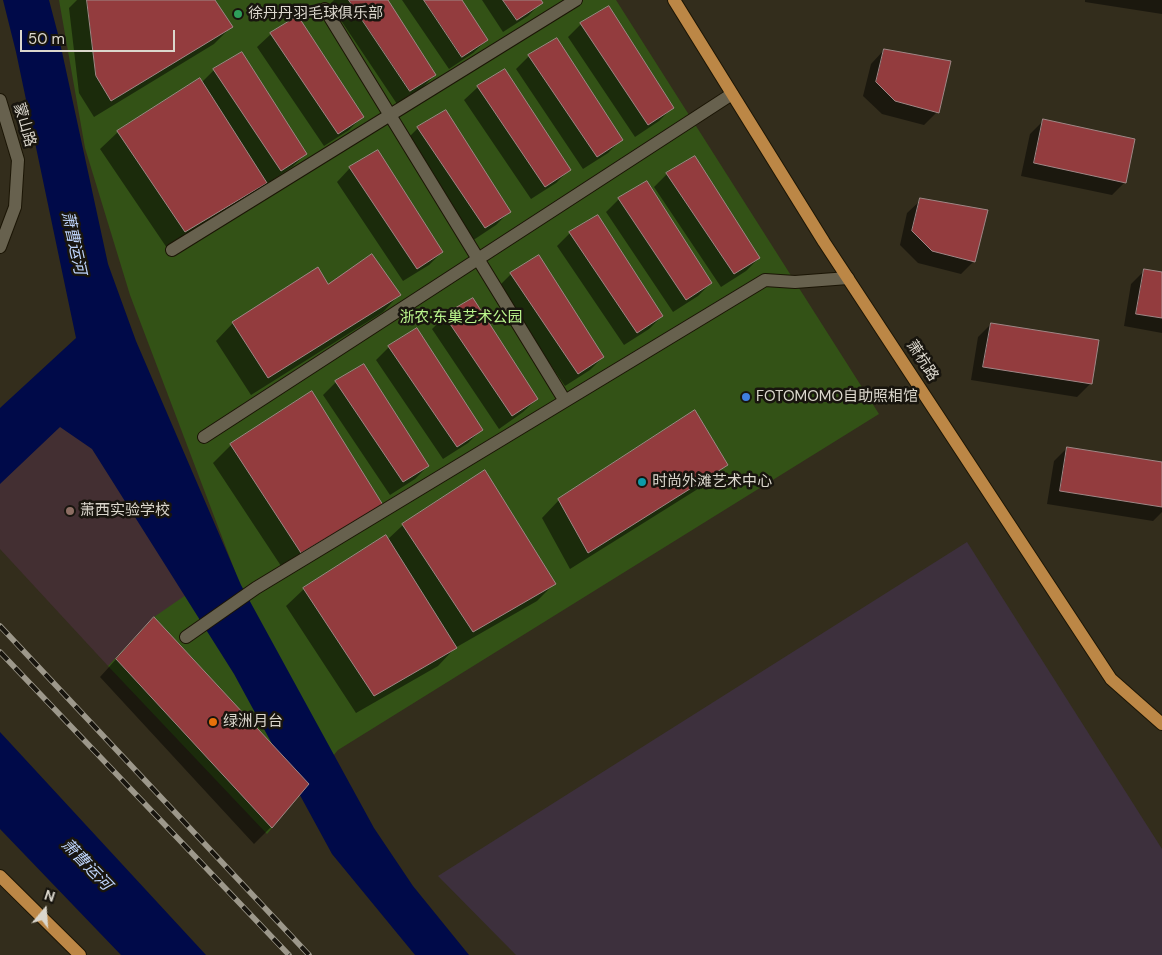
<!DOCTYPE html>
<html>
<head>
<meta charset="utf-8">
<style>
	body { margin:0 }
	#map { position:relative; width:1162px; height:955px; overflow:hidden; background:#332d1c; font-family:"DM Sans",sans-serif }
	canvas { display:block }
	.north { position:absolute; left:20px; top:885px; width:50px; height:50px; -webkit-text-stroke:4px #18150e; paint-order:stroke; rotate:18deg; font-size:14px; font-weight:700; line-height:20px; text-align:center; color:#dbd7cd }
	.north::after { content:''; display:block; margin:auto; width:18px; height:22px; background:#dbd7cd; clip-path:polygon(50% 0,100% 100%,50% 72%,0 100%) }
	.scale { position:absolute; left:20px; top:30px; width:155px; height:22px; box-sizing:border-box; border:2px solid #dbd7cd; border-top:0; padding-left:6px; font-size:15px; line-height:18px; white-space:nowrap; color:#dbd7cd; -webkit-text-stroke:4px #18150e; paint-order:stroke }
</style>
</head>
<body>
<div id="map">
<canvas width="1162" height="955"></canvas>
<div class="north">N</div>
<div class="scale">50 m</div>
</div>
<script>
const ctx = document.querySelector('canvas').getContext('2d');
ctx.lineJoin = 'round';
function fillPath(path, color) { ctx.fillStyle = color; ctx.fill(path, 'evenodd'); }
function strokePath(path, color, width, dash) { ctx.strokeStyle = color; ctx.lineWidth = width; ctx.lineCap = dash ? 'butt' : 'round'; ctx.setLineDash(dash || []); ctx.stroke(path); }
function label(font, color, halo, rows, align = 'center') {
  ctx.font = font + ' "DM Sans","Noto Sans SC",sans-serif'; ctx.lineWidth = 5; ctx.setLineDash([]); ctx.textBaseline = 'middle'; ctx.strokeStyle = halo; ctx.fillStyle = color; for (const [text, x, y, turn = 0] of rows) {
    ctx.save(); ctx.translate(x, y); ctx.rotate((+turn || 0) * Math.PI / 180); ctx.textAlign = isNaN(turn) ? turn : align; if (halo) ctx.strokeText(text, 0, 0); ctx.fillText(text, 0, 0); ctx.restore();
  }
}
const industrial = new Path2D(`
	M967,542L1162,849V955H516L438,876Z`);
const education = new Path2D(`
	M70,419L196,588L108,666L0,549V474Z`);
const green = new Path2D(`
	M59,0H616L879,414L338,750L267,834L108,666L154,617L196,588L236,574L130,295L85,148Z`);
const water = new Path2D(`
	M3,0H49L59,38L108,264L136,341L241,585L374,828L413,886L469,955H415L332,854L234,674L92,449L60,427L0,484V408L76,338L16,52Z
	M0,732L206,955H121L0,829Z`);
const shadow = new Path2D(`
	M77,0H214L231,27L214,44L94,117L79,93L69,8Z
	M334,0H387L435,75L422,88L397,104L330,4Z
	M402,0H461L487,40L473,53L449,69Z
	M482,0H539L541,3L528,16L503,32Z
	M1085,0H1162V14L1085,2Z
	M608,7L673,107L659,121L635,137L568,37L581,24Z
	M271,34L362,117L349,130L324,146L257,47Z
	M884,50L937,112L924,125L882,114L863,96L871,64Z
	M241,54L306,154L292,167L268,183L267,182L248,200L167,248L100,149L118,132L199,80L201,83L214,70Z
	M529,56L621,140L608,153L583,169L516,69Z
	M505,70L569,170L556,183L531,199L464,100L478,87Z
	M1043,121L1125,182L1112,195L1021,176L1030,134Z
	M418,128L509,212L496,225L472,241L405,141Z
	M377,152L442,252L429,265L403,281L337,182L350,168Z
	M667,174L759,258L746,271L721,287L654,187Z
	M619,199L711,283L698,296L673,312L606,212Z
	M921,200L974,261L961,274L918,263L900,245L907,213Z
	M570,233L662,316L649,329L624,345L557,246Z
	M1144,271L1162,273V333L1124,326L1131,284Z
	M511,274L603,357L590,370L565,386L498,287Z
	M328,286L400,294L383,312L251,395L216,341L233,323Z
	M445,316L537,399L523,412L499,429L432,329Z
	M991,324L1097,341L1090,384L1077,397L971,380L978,337Z
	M389,347L481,430L468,443L443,459L376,360Z
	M336,382L428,466L415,479L390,495L323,395Z
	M312,393L382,505L283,569L213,463L231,445Z
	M1067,448L1162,463V512L1153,521L1047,504L1054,461Z
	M726,464L709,482L570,569L542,518L559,500Z
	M403,525L554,584L537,601L455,648L438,666L356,713L286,606L304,589L387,540Z
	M137,636L271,827L254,844L100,677Z`);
const building = new Path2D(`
	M87,0H215L233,27L111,101L96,76Z
	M349,0H388L436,75L410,91Z
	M424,0H462L488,40L462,57Z
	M503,0H541L543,3L517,20Z
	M609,6L674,108L648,125L580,23Z
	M298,16L364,117L338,134L270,33Z
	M557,38L623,140L597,157L528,55Z
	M884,49L951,61L939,113L895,101L876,82Z
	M242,52L307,154L281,171L213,69Z
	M505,69L571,170L545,187L477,86Z
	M200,78L267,183L185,232L117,131Z
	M446,110L511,212L485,228L417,127Z
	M1043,119L1135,139L1126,183L1034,163Z
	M378,150L443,252L417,269L349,167Z
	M695,156L760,258L734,274L666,173Z
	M647,181L712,283L686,300L618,198Z
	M920,198L988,210L975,262L932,251L912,231Z
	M598,215L663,316L637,333L569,232Z
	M372,254L401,295L268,378L232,322L318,267L328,284Z
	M539,255L604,357L578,374L510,273Z
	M1144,269L1162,272V318L1136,314Z
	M473,298L538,399L512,416L444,315Z
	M991,323L1099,340L1092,384L983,367Z
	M417,328L483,430L457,447L388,346Z
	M364,364L429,466L403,482L335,381Z
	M312,391L383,505L301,553L230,444Z
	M695,410L728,465L588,553L558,499Z
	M1067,447L1162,462V507L1060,491Z
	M485,470L556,584L473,632L402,524Z
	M386,535L457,648L374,696L303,588Z
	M154,617L309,784L272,828L116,659Z`);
const minor = new Path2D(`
	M325,9L565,401
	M0,100L18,160L15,207L0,247
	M172,250L576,0
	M204,437L732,94
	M186,637L256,588L765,280L795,282L848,278`);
const major = new Path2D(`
	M674,0L824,242L1111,679L1162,724
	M0,876L80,955`);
const rail = new Path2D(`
	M0,626L309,955
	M0,652L289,955`);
const markers = [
	[238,14,5,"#2e9e5b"],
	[746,397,5,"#3f7fe0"],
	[642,482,5,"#0f9aa8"],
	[70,511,5,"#8d6e63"],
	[213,722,5,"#e8710a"]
];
const poiNames = [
	["徐丹丹羽毛球俱乐部",248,14],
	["FOTOMOMO自助照相馆",756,397],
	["时尚外滩艺术中心",652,482],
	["萧西实验学校",80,511],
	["绿洲月台",223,722]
];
const streetNames = [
	["蒙山路",24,125,74],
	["萧杭路",922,361,57]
];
const parkNames = [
	["浙农·东巢艺术公园",461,318]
];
const waterNames = [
	["萧曹运河",73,243,78],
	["萧曹运河",86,865,46]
];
fillPath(industrial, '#3d303d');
fillPath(education, '#432f32');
fillPath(green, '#335216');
fillPath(water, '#000a49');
fillPath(shadow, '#0007');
fillPath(building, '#933c3e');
strokePath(building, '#9f8786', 1);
strokePath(minor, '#1b1505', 14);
strokePath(major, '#1b1505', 14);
strokePath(minor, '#67614e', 12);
strokePath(major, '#bc8746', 12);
strokePath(rail, '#9d988b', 5.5);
strokePath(rail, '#18150e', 4, [11]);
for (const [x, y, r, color] of markers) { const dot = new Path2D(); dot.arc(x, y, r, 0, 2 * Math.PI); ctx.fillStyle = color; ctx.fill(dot); strokePath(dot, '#18150e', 2); }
label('15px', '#dbd7cd', '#18150e', poiNames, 'left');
label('15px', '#dbd7cd', '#18150e', streetNames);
label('15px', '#bbf68d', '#18150e', parkNames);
label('italic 16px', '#bed4fb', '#18150e', waterNames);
</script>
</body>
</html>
